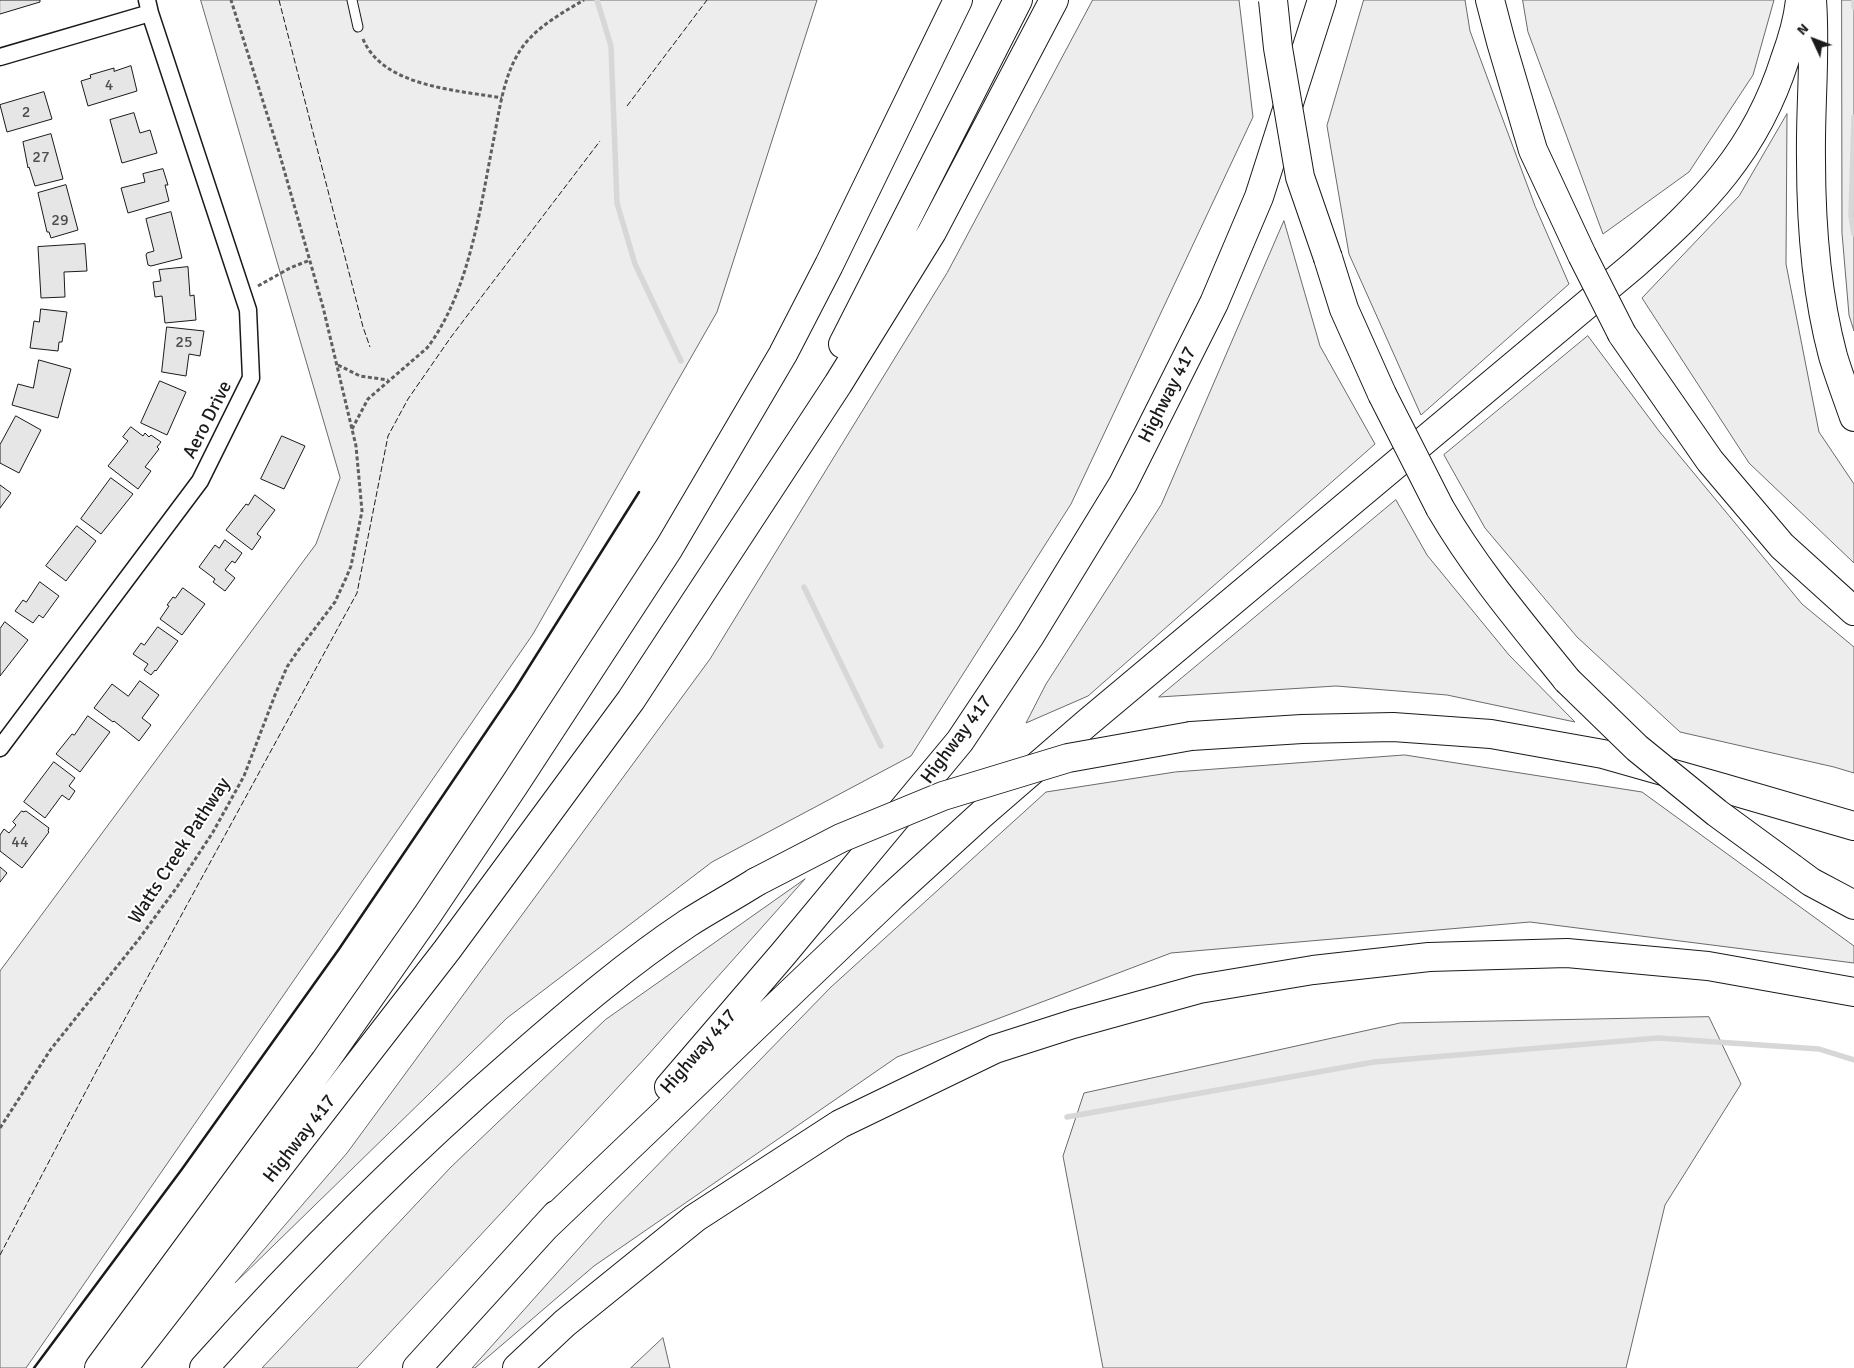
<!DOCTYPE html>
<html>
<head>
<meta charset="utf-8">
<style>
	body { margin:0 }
	#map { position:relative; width:1854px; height:1368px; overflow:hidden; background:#fff; font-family:Signika,sans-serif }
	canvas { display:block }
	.north { position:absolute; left:1789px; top:15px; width:50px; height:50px; -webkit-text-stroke:4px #fff; paint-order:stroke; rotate:313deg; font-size:14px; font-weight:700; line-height:20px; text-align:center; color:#1a1a1a }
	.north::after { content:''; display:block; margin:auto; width:18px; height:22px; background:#1a1a1a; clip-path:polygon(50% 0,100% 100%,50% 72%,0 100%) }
</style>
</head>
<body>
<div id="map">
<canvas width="1854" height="1368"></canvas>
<div class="north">N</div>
</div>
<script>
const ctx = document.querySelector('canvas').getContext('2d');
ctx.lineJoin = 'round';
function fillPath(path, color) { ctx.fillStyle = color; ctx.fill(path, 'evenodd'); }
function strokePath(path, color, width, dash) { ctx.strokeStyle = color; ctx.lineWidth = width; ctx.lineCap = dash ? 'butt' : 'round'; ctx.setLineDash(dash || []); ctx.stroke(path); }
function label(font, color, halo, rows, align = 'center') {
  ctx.font = font + ' Signika,sans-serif'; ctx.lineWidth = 4; ctx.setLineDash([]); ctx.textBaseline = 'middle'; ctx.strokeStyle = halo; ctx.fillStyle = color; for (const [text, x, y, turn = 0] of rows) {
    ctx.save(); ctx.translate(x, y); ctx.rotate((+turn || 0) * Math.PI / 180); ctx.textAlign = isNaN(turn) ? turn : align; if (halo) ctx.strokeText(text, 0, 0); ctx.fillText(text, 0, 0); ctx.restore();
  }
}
const built = new Path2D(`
	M201,0H817L717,312L533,634L26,1368H0V971L316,544L340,478Z
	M1093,0H1239L1253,117L1071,504L911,756L712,862L507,1018L235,1283L347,1153L710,659L947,273Z
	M1364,0H1465L1470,31L1535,206L1569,284L1421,415L1349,254L1327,126Z
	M1523,0H1774L1753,75L1689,172L1603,234L1528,32Z
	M1842,0H1854V331L1849,315L1842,233Z
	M1787,114L1786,264L1819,432L1854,484V563L1749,463L1642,298L1739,196Z
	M1284,221L1320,346L1375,444L1088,696L1026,723L1046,684L1161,505Z
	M1588,336L1659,431L1802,604L1854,647V773L1834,767L1680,732L1577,637L1485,528L1444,455Z
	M1396,500L1427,555L1509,655L1575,722L1447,695L1336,686L1159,697Z
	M1405,755L1642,792L1854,946V963L1530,922L1171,953L897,1057L594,1266L475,1368H472L606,1218L831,987L1046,792L1175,772Z
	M805,879L647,1056L357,1368H262L451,1167L605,1020Z
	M1709,1017L1741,1084L1665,1205L1626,1368H1103L1063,1156L1084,1093L1400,1023Z
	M663,1338L670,1368H631Z`);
const stream = new Path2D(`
	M597,0L611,46L617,203L635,264L681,361
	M1854,0V7
	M1854,117L1851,216L1854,234
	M804,587L881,746
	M1067,1117L1374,1062L1658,1038L1819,1049L1854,1060`);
const building = new Path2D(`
	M0,0H40V2L0,14Z
	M131,66L137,91L88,106L81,81L91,78L90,75L114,68V71Z
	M44,92L52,119L7,132L0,105Z
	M134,113L140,133L150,130L157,153L122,163L110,120Z
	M51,134L63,179L35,186L29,167L28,168L23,142Z
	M163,169L168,185H165L169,201L128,213L121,188L145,182L143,174Z
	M66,185L78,230L51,238L49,232H47L38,193Z
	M171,212L182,258L151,266L148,265L146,255L147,253L154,251L146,219Z
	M85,244L87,271L64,272L65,297L41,298L38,247Z
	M188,267L190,296L194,295L196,320L165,323L162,296L155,297L153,282L161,281L159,270Z
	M41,309L67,312L62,342H59L58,351L30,348L34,321L39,322Z
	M167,327L204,331L200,356L189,354L186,376L162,372Z
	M39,360L71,369L58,418L12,405L18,384L33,388Z
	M160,381L186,392L167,435L141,423Z
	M16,416L41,430L19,473L0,463V445Z
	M131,427L143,436L145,433L149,437L151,435L161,442L157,447L159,449L145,467L151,471L138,489L108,466L128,441L123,437Z
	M282,436L305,446L284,489L261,479Z
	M111,478L133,494L101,534L81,519Z
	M0,485L11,493L0,508Z
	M255,495L275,510L257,534L261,537L252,550L226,530L246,504L248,505Z
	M77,526L96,541L66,581L46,566Z
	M225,540L242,553L235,563L232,561L225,570L235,578L225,591L213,582L215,579L199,567L215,545L219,548Z
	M40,582L59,596L43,618L39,615L33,623L15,611L23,600L26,602Z
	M183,588L205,604L182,635L160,619L169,606L167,605L173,597L175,598Z
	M5,622L28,640L0,676V629Z
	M158,627L178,641L156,671L155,670L151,675L144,670L148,664L133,654L141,643L144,645Z
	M140,681L159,695L142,718L151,725L139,741L114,721L113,722L94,708L112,684L128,696Z
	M88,716L110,732L80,772L56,754L72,734L74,735Z
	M54,762L75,778L69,786L75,791L69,800L62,795L45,818L24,802Z
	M22,811L23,812L26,811L49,828L48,831L49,832L22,868L0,851V835L4,829L9,833L16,825L13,822Z
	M0,867L7,873L0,882Z`);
const path = new Path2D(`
	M363,39C383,87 457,90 502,98
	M258,286L290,268L310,260
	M338,365L360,376L388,380
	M352,429L368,399L427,348C469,293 480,209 493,143C500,108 504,66 529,39C544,23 565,11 584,0
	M0,1128L51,1049L139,939L177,887L213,832L244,776L275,695L287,667L297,652L335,602L346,578L351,566L362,511L356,446L323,307L279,152L231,0`);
const service = new Path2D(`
	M352,0L358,27`);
const minor = new Path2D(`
	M0,57L150,13
	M0,748L200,481L251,378L248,310L150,13L147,0`);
const motorway = new Path2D(`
	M1490,0L1501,42L1533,150L1582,255
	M1812,0C1816,53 1810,106 1811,160C1811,226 1816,292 1833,356C1839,376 1847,397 1854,417
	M1328,258L1344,309L1382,394
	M1622,334L1710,461L1782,546L1854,611
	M843,344L1018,0
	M1440,508C1476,570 1522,624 1567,680
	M1191,736L1302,729L1393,727L1491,734L1603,754L1723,788L1854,826
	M1792,868L1811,882L1854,905
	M669,1087L784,953L960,741L1030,636L1123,484L1214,303L1259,197L1322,0
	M543,1229L892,896L982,814L1087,723L1634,265C1704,203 1756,151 1785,59C1792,40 1798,20 1800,0
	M99,1368L325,1061L428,914L515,784L669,548L783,354L829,265L958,0
	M123,1368L447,950L631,700L838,384L932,232L1054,0
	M204,1368C302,1258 407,1154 519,1057C573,1010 628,963 688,923C710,909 734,896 756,882
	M417,1368L556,1215
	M517,1368L565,1323L695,1218L840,1124L995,1049L1073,1024L1199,989L1313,970L1429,957L1567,953L1708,966L1854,992`);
const motorwayBridge = new Path2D(`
	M1273,0L1278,48L1300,177L1328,258
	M1582,255L1622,334
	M1382,394L1440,508
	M1567,680L1637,748L1717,813L1792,868
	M756,882L841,838L943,796L1068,758L1191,736`);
const fence = new Path2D(`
	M279,0L363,327L370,347
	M627,106L707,0
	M0,1255L97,1070L357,593L388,436L408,399L451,337L600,141`);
const wall = new Path2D(`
	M34,1368L182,1169L339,949L515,689L639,492`);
const numberNames = [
	["4",109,86],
	["2",26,113],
	["27",41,158],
	["29",60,221],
	["25",184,343],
	["44",20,843]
];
const streetNames = [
	["Highway 417",1168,395,-63],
	["Aero Drive",208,420,-63],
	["Highway 417",957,740,-53],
	["Watts Creek Pathway",180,851,-57],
	["Highway 417",699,1052,-49],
	["Highway 417",300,1139,-52]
];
fillPath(built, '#ededed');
strokePath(built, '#6a6a6a', 1);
strokePath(stream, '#d7d7d7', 5.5);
fillPath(building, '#e6e6e6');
strokePath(building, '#1a1a1a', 1);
strokePath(service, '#1a1a1a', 11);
strokePath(minor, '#1a1a1a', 19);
strokePath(motorway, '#1a1a1a', 30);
strokePath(path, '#5f5f5f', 3, [4, 2.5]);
strokePath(service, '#fff', 9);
strokePath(minor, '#fff', 16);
strokePath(motorway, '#fff', 28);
strokePath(motorwayBridge, '#1a1a1a', 30, []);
strokePath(motorwayBridge, '#fff', 28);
strokePath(fence, '#1a1a1a', 1, [6, 2.5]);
strokePath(wall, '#1a1a1a', 2.5);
label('16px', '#4d4d4d', null, numberNames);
label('19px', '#1a1a1a', '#fff', streetNames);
</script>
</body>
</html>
